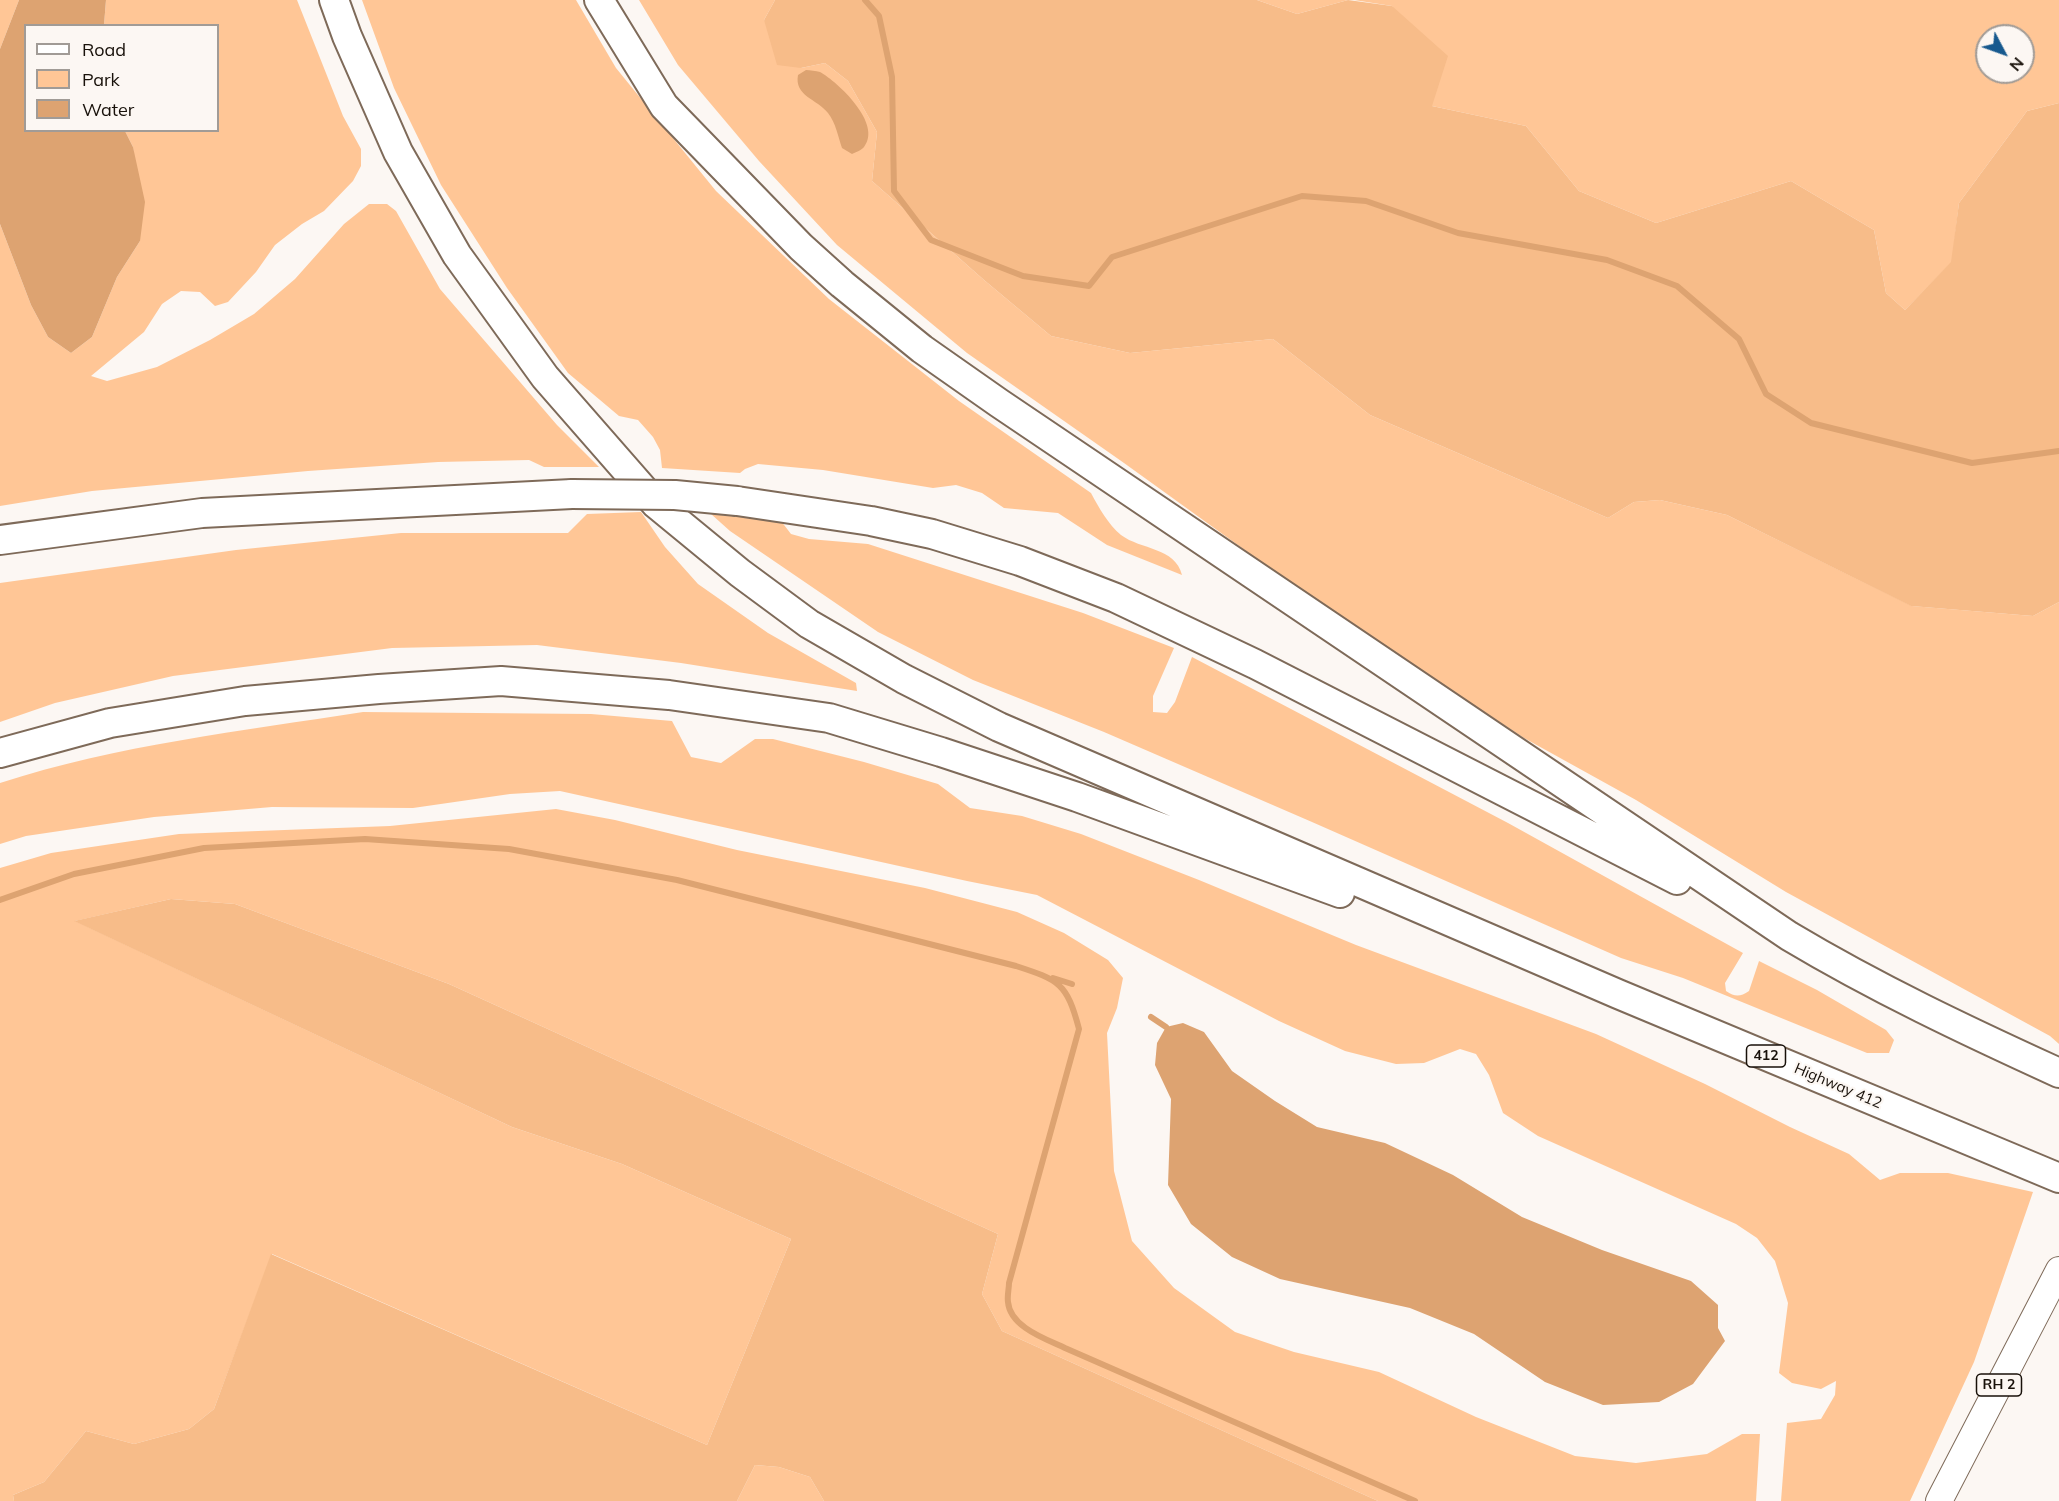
<!DOCTYPE html>
<html>
<head>
<meta charset="utf-8">
<style>
	body { margin:0 }
	#map { position:relative; width:2059px; height:1501px; overflow:hidden; background:#fcf7f3; font-family:Mulish,sans-serif }
	canvas { display:block }
	.legend { position:absolute; left:24px; top:24px; width:195px; height:108px; box-sizing:border-box; background:#fcf7f3; border:2px solid #a19b96; margin:0; padding:8px 10px; list-style:none; font-size:18px; color:#18110a }
	.legend li { display:flex; align-items:center; gap:12px; height:30px }
	.legend b { width:30px; border:2px solid #a19b96 }
	.north { position:absolute; left:1975px; top:24px; width:60px; height:60px; box-sizing:border-box; background:#fcf7f3; border:2px solid #a19b96; border-radius:50%; rotate:131deg; font-size:16px; font-weight:700; line-height:24px; text-align:center; color:#18110a }
	.north::after { content:''; display:block; margin:auto; width:21px; height:27px; background:#17598e; clip-path:polygon(50% 0,100% 100%,50% 72%,0 100%) }
</style>
</head>
<body>
<div id="map">
<canvas width="2059" height="1501"></canvas>
<ul class="legend">
<li><b style="height:8px;background:#fff"></b>Road</li>
<li><b style="height:16px;background:#ffc696"></b>Park</li>
<li><b style="height:16px;background:#dda371"></b>Water</li>
</ul>
<div class="north">N</div>
</div>
<script>
const ctx = document.querySelector('canvas').getContext('2d');
ctx.lineJoin = 'round';
function fillPath(path, color) { ctx.fillStyle = color; ctx.fill(path, 'evenodd'); }
function strokePath(path, color, width, dash) { ctx.strokeStyle = color; ctx.lineWidth = width; ctx.lineCap = dash ? 'butt' : 'round'; ctx.setLineDash(dash || []); ctx.stroke(path); }
function label(font, color, halo, rows, align = 'center') {
  ctx.font = font + ' Mulish,sans-serif'; ctx.lineWidth = 4.5; ctx.setLineDash([]); ctx.textBaseline = 'middle'; ctx.strokeStyle = halo; ctx.fillStyle = color; for (const [text, x, y, turn = 0] of rows) {
    ctx.save(); ctx.translate(x, y); ctx.rotate((+turn || 0) * Math.PI / 180); ctx.textAlign = isNaN(turn) ? turn : align; if (halo) ctx.strokeText(text, 0, 0); ctx.fillText(text, 0, 0); ctx.restore();
  }
}
const green = new Path2D(`
	M0,0H19L0,49Z
	M106,0H297L343,116L361,149V166L353,181L324,211L302,224L275,245L256,272L228,302L215,306L200,292L181,291L162,304L144,332L91,376L107,381L157,367L210,340L254,314L295,279L344,224L369,204H387L396,211L440,289L557,425L599,467H544L529,460L438,462L308,471L92,491L0,506V224L31,305L48,337L71,353L92,337L117,277L140,241L133,147L125,131L218,130V26L104,25Z
	M362,0H576L616,68L716,191L829,299L959,401L1091,493C1099,508 1108,524 1121,535C1141,550 1175,547 1182,575L1107,545L1058,513L1004,508L982,493L956,485L933,488L823,470L758,464L745,469L740,473L662,468L660,450L653,437L638,420L619,416L568,373L507,288L441,185L394,88Z
	M639,0H775L764,20L801,68L825,63L848,81L877,132L872,181L984,280L1051,336L1130,353L1273,339L1370,415L1608,518L1634,502L1660,500L1727,515L1912,606L2033,616L2059,602V1044L2050,1036L1786,892L1636,800L1524,738L1321,605L1124,463L967,353L837,245L759,161L678,65Z
	M1257,0H1348L1297,14Z
	M1354,0H2059V103L2027,111L1959,203L1952,262L1905,310L1886,293L1874,230L1791,181L1656,223L1579,191L1526,126L1432,106L1392,6ZM1987,36H2023V72H1987Z
	M641,512L665,547L698,584L768,633L856,683L857,691L681,663L537,645L392,648L173,676L55,703L0,722V583L236,550L401,533H568L587,514Z
	M711,514L781,521L791,534L809,539L868,544L1083,613L1174,648L1153,696V712L1167,713L1175,702L1192,657L1508,823L1743,953L1725,983L1726,991C1735,997 1740,997 1749,991L1759,961L1817,990L1886,1030L1894,1040L1889,1053H1867L1683,978L1621,958L1312,822L1104,732L973,680L878,632L730,531Z
	M363,712L591,714L672,721L691,757L721,763L755,739H773L864,762L938,784L970,808L1022,816L1081,834L1199,880L1356,945L1596,1034L1705,1084L1790,1127L1849,1154L1880,1180L1900,1173H1948L2033,1192L1974,1362L1910,1501H1781L1787,1423L1821,1419L1835,1395L1836,1381L1821,1389L1792,1383L1779,1373L1788,1303L1775,1261L1757,1238L1736,1224L1538,1136L1503,1113L1489,1075L1476,1054L1460,1049L1424,1063L1396,1064L1345,1051L1279,1021L1037,895L967,881L560,791L510,794L413,808L272,807L154,817L26,836L0,844V783C117,745 242,731 363,712Z
	M556,809L615,820L737,850L925,888L1017,912L1064,933L1108,960L1123,978L1117,1008L1107,1033L1114,1171L1132,1241L1174,1288L1235,1332L1294,1352L1379,1372L1476,1417L1575,1456L1636,1463L1707,1454L1742,1434H1760L1756,1501H1378L1002,1331L982,1294L998,1234L449,984L235,904L171,899L75,921L512,1127L622,1164L791,1239L707,1445L272,1254L214,1409L189,1429L134,1444L86,1431L44,1482L13,1495L14,1501H0V868L51,853L179,834L390,826Z
	M755,1465L779,1467L810,1477L824,1501H737Z`);
const forest = new Path2D(`
	M775,0H1257L1297,14L1348,0L1392,6L1448,56L1432,106L1526,126L1579,191L1656,223L1791,181L1874,230L1886,293L1905,310L1951,262L1959,203L2027,111L2059,103V602L2033,616L1911,606L1727,515L1660,500L1634,502L1608,518L1370,415L1273,339L1130,353L1051,336L984,280L872,181L877,132L848,81L825,63L801,68L777,65L764,20Z
	M171,899L235,904L449,984L998,1234L982,1294L1002,1331L1378,1501H824L810,1477L779,1467L755,1465L737,1501H14L13,1495L44,1482L86,1431L134,1444L189,1429L214,1409L271,1254L707,1445L791,1239L622,1164L512,1127L74,921Z`);
const water = new Path2D(`
	M19,0H106L104,25L26,26V130L125,131L133,147L145,202L140,241L117,277L92,337L71,353L48,337L31,305L0,224V49Z
	M806,70C810,70 816,71 820,72C838,82 883,124 864,147C862,150 856,152 852,154L842,148C838,137 836,123 828,113C817,99 794,96 798,75Z
	M1183,1023L1204,1032L1232,1071L1275,1101L1317,1127L1385,1143L1453,1175L1522,1217L1602,1250L1691,1281L1718,1305V1328L1725,1341L1693,1384L1659,1402L1603,1405L1545,1382L1474,1334L1410,1308L1280,1279L1232,1257L1191,1224L1168,1185L1171,1099L1155,1065L1157,1043L1166,1027Z`);
const stream = new Path2D(`
	M865,0L879,16L892,77L894,191L931,240L1023,276L1089,286L1112,257L1302,196L1366,201L1458,233L1607,260L1677,286L1739,339L1766,394L1811,423L1972,463L2059,451
	M0,900L74,874L204,848L365,839L509,849L677,880L1016,966C1059,980 1067,983 1079,1029L1009,1283C1009,1289 1007,1296 1008,1302C1010,1327 1046,1339 1065,1348L1415,1501
	M1053,978L1072,984
	M1151,1017L1166,1027`);
const primary = new Path2D(`
	M1939,1501L2059,1270`);
const motorway = new Path2D(`
	M334,0L347,36L398,152L457,255L545,377L656,504L740,573L809,624L904,679L999,727L1618,994L2059,1178
	M599,0L664,106L801,247L842,284L922,349L999,403L1789,936C1876,988 1967,1031 2059,1073
	M737,501L871,521L932,534L1020,561L1116,598L1255,664L1677,880
	M0,540L202,513L572,494
	M0,753L110,723L245,701L379,689L501,681L669,695L829,718L941,752L1077,797L1340,893`);
const motorwayBridge = new Path2D(`
	M572,494L675,495L737,501`);
const shields = [
	[1766,1056,39],
	[1999,1385,45]
];
const shieldNames = [
	["412",1766,1056],
	["RH 2",1999,1385]
];
const streetNames = [
	["Highway 412",1838,1086,23]
];
fillPath(green, '#ffc696');
fillPath(forest, '#f7bc89');
fillPath(water, '#dda371');
strokePath(stream, '#dda371', 6);
strokePath(primary, '#7e6a59', 28);
strokePath(motorway, '#7e6a59', 32);
strokePath(primary, '#fff', 26);
strokePath(motorway, '#fff', 28);
strokePath(motorwayBridge, '#7e6a59', 32, []);
strokePath(motorwayBridge, '#fff', 28);
for (const [x, y, w] of shields) { const box = new Path2D(); box.roundRect(x - w / 2, y - 11, w, 22, 4.5); ctx.fillStyle = '#fcf7f3'; ctx.fill(box); strokePath(box, '#18110a', 1.5); }
label('bold 14px', '#18110a', null, shieldNames);
label('15px', '#18110a', '#fcf7f3', streetNames);
</script>
</body>
</html>
